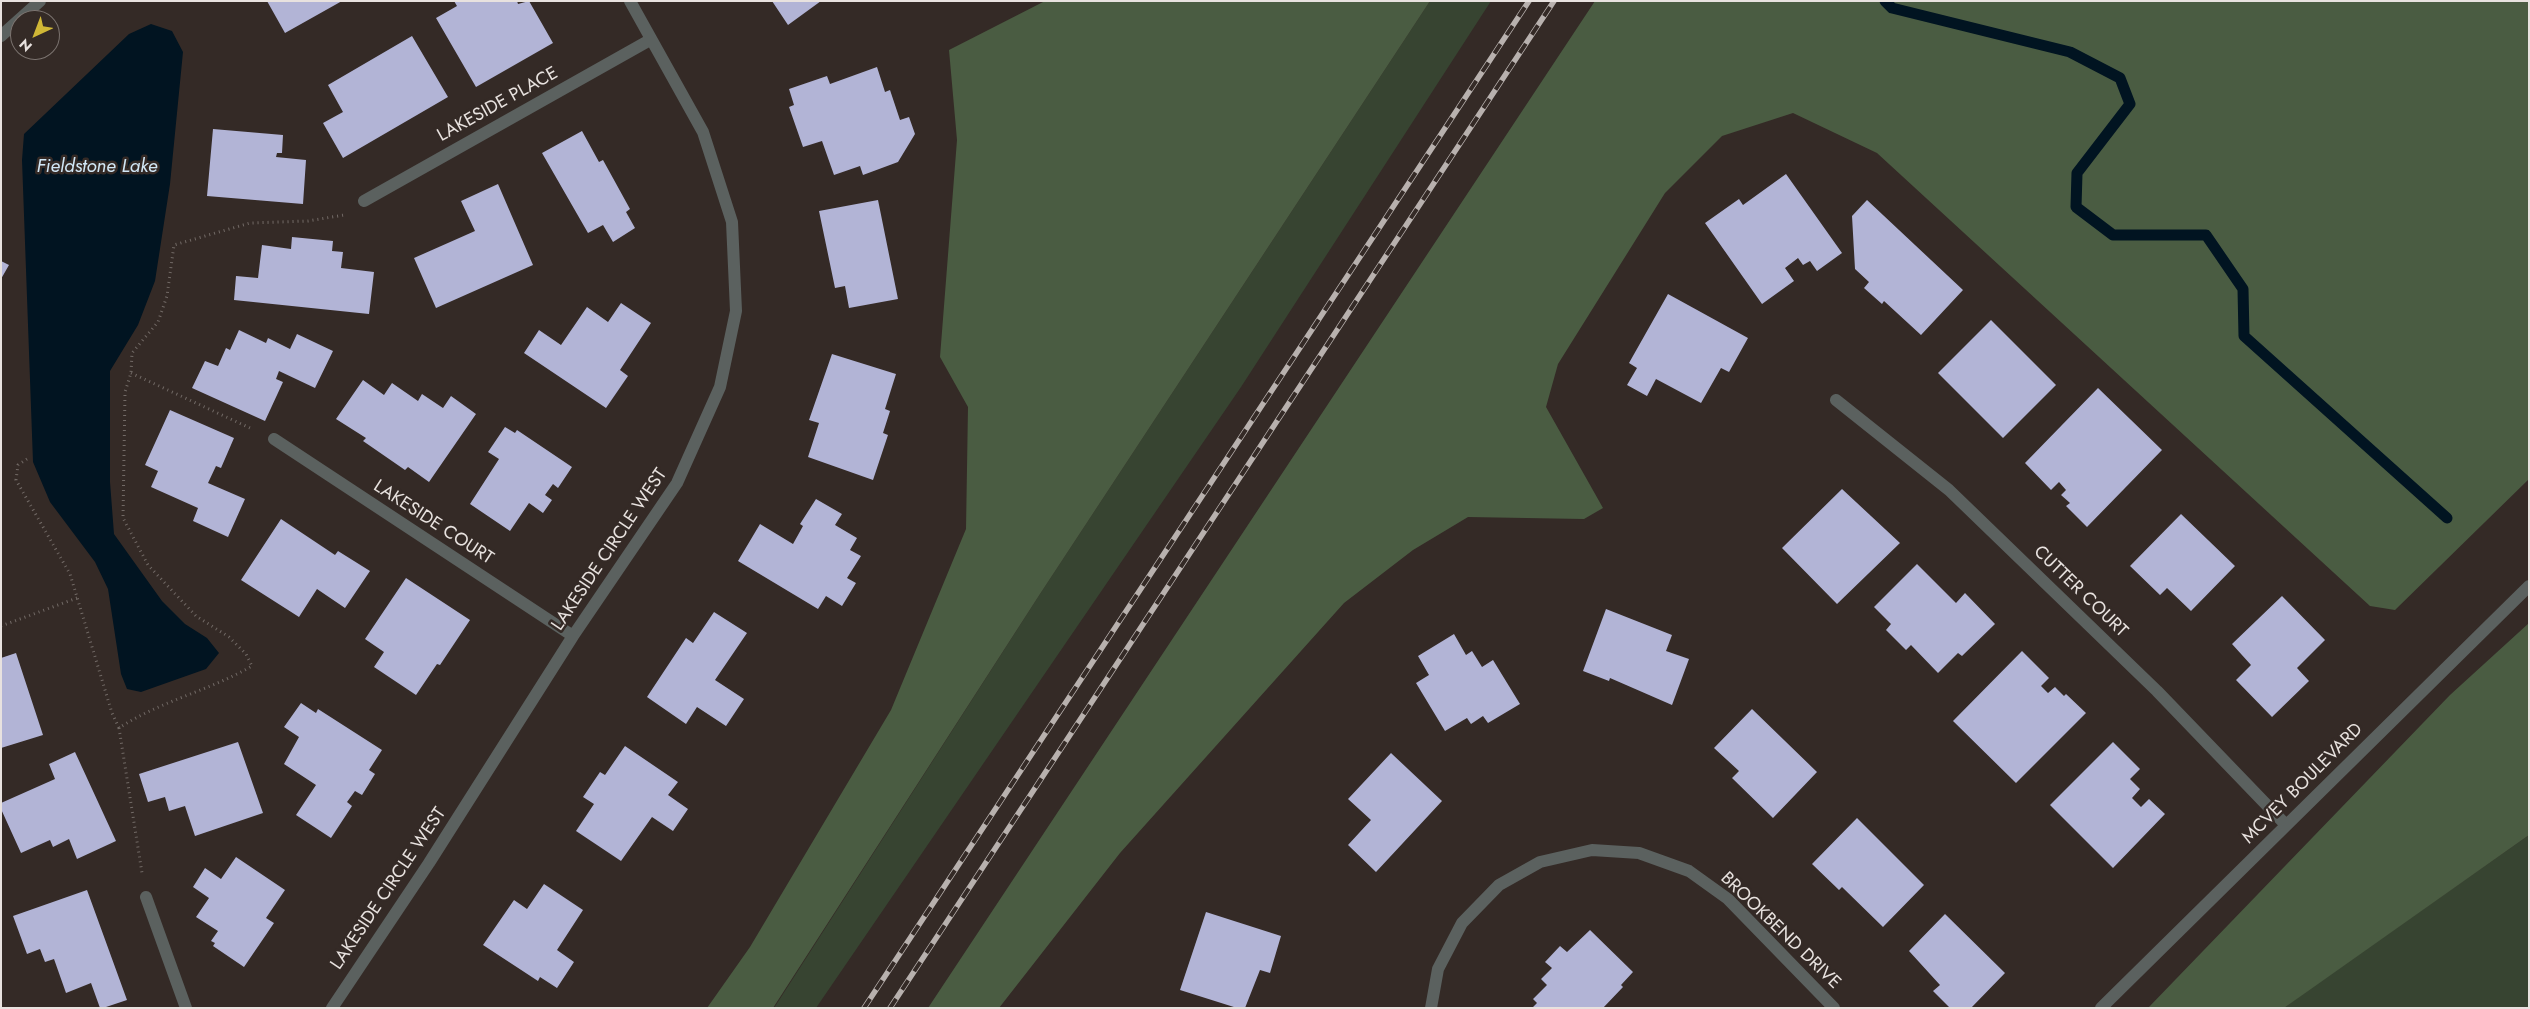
<!DOCTYPE html>
<html>
<head>
<meta charset="utf-8">
<style>
	body { margin:0 }
	#map { position:relative; width:2530px; height:1009px; overflow:hidden; background:#342a26; font-family:Jost,sans-serif }
	canvas { display:block }
	.frame { position:absolute; inset:0; border:2px solid #e8e2df; pointer-events:none }
	.north { position:absolute; left:10px; top:10px; width:50px; height:50px; box-sizing:border-box; background:#342a26; border:1px solid #7c7470; border-radius:50%; rotate:223deg; font-size:14px; font-weight:700; line-height:20px; text-align:center; color:#e8e2df }
	.north::after { content:''; display:block; margin:auto; width:18px; height:22px; background:#d0b736; clip-path:polygon(50% 0,100% 100%,50% 72%,0 100%) }
</style>
</head>
<body>
<div id="map">
<canvas width="2530" height="1009"></canvas>
<div class="frame"></div>
<div class="north">N</div>
</div>
<script>
const ctx = document.querySelector('canvas').getContext('2d');
ctx.lineJoin = 'round';
function fillPath(path, color) { ctx.fillStyle = color; ctx.fill(path, 'evenodd'); }
function strokePath(path, color, width, dash) { ctx.strokeStyle = color; ctx.lineWidth = width; ctx.lineCap = dash ? 'butt' : 'round'; ctx.setLineDash(dash || []); ctx.stroke(path); }
function label(font, color, halo, rows, align = 'center') {
  ctx.font = font + ' Jost,sans-serif'; ctx.lineWidth = 5; ctx.setLineDash([]); ctx.textBaseline = 'middle'; ctx.strokeStyle = halo; ctx.fillStyle = color; for (const [text, x, y, turn = 0] of rows) {
    ctx.save(); ctx.translate(x, y); ctx.rotate((+turn || 0) * Math.PI / 180); ctx.textAlign = isNaN(turn) ? turn : align; if (halo) ctx.strokeText(text, 0, 0); ctx.fillText(text, 0, 0); ctx.restore();
  }
}
const green = new Path2D(`
	M1430,1H1491L1241,387L816,1008H774L1040,594Z
	M2529,835V1008H2284L2311,988Z`);
const forest = new Path2D(`
	M1045,1H1430L1040,594L773,1008H707L750,947L891,710L966,529L968,407L940,357L957,140L949,50Z
	M1595,1H2529V479L2395,610L2370,606L1877,153L1793,113L1722,136L1665,193L1558,364L1546,407L1603,508L1584,519L1468,517L1413,550L1344,603L1120,853L999,1008H928Z
	M2529,623V835L2284,1008H2148L2450,695Z`);
const water = new Path2D(`
	M151,24L172,31L183,52L170,184L155,281L138,325L110,371V482L114,534L162,601L185,624L207,638L219,653L206,669L141,692L127,689L121,674L108,589L95,562L50,502L33,462L22,160L24,134L129,34Z`);
const stream = new Path2D(`
	M1885,1L1892,8L2070,52L2120,78L2130,104L2077,173L2076,207L2113,235H2206L2243,289L2244,336L2447,518`);
const building = new Path2D(`
	M267,1H342L285,33Z
	M454,1H517L518,4L529,1L553,43L476,87L436,18L457,6Z
	M772,1H821L788,25Z
	M412,36L448,97L343,158L323,123L343,112L328,85Z
	M877,67L885,92L890,90L900,120L909,117L915,134L898,162L863,175L860,166L834,175L822,141L803,147L789,107L794,105L789,89L827,76L830,84Z
	M213,129L283,135L282,153H277L276,157L306,160L303,204L207,196Z
	M582,131L599,162L603,160L630,209L626,212L635,228L613,242L603,225L588,233L542,153Z
	M1786,174L1842,253L1817,271L1810,261L1803,265L1798,258L1785,268L1794,281L1762,304L1705,223L1739,199L1743,205Z
	M498,184L533,265L436,308L414,258L475,231L461,201Z
	M878,200L898,299L849,308L845,286L835,288L819,211Z
	M1867,200L1963,290L1921,335L1884,301L1882,304L1864,288L1869,282L1855,269L1852,216Z
	M292,237L333,241L332,251L343,252L341,268L374,272L369,314L234,300L236,276L258,278L262,245L291,249Z
	M1,261L9,265L1,279Z
	M1668,294L1748,338L1729,372L1721,368L1701,403L1656,379L1647,396L1627,385L1637,368L1629,363Z
	M621,303L651,323L620,370L628,376L606,408L524,353L539,330L561,345L587,307L608,322Z
	M1991,320L2056,385L2003,438L1938,373Z
	M239,330L266,343L268,338L290,349L297,334L333,351L315,388L279,371L276,379L283,382L265,421L192,388L205,361L218,366L226,348L230,350Z
	M832,354L896,374L885,409L890,411L883,433L888,435L873,480L808,457L819,423L809,420Z
	M363,380L384,395L392,383L418,401L422,394L443,408L451,396L476,414L429,482L408,467L405,470L363,441L366,438L336,419Z
	M2098,388L2162,450L2087,527L2066,506L2070,503L2061,495L2066,490L2059,482L2051,490L2025,463Z
	M170,410L234,438L221,468L216,466L208,483L245,499L228,537L193,521L198,508L151,487L158,471L145,465Z
	M505,427L515,433L517,430L572,467L558,488L553,484L545,495L552,500L543,513L529,503L510,531L470,504L499,459L488,452Z
	M1842,489L1900,543L1837,604L1782,548Z
	M816,499L842,514L835,525L857,538L850,550L861,556L847,578L856,583L842,606L826,596L818,609L738,561L760,524L793,544L803,526L800,524Z
	M2181,514L2235,566L2191,611L2167,588L2160,595L2130,566Z
	M281,519L335,555L338,551L370,571L345,608L317,589L299,617L241,580Z
	M1917,564L1956,603L1965,593L1995,624L1962,656L1958,653L1938,673L1911,645L1906,650L1886,630L1891,624L1874,607Z
	M406,578L470,620L440,665L437,664L416,695L374,667L384,652L365,639Z
	M2282,596L2325,640L2297,668L2309,681L2272,717L2236,680L2251,665L2232,644Z
	M1606,609L1672,635L1666,651L1689,659L1672,705L1610,678L1609,681L1583,671Z
	M714,612L747,633L715,680L744,699L726,726L697,707L686,724L647,697L686,638L693,643Z
	M1454,634L1466,655L1472,651L1482,667L1493,660L1520,704L1488,723L1483,716L1471,724L1467,718L1445,731L1416,683L1429,675L1418,656Z
	M2022,651L2049,678L2041,686L2048,693L2055,687L2064,696L2066,694L2086,713L2016,783L1953,721Z
	M16,653L43,735L1,748V658Z
	M301,703L316,713L318,709L382,750L369,770L375,774L362,795L355,791L347,802L352,806L331,838L296,815L316,785L284,764L299,737L284,727Z
	M1752,709L1817,772L1773,818L1732,778L1739,771L1714,748Z
	M238,742L263,813L195,836L185,806L169,811L165,797L148,802L139,774Z
	M2113,742L2140,769L2130,779L2140,789L2132,798L2141,807L2149,799L2165,814L2113,868L2050,805Z
	M625,746L678,782L668,795L688,809L673,831L652,817L621,861L576,831L594,804L583,797L600,772L605,775Z
	M75,752L116,841L77,859L69,839L53,847L50,840L21,853L1,809V803L55,779L49,764Z
	M1391,753L1442,801L1376,872L1348,845L1371,820L1348,799Z
	M1857,818L1924,885L1883,927L1842,887L1839,890L1812,864Z
	M236,857L285,890L266,918L274,923L244,967L213,946L215,943L211,941L218,931L196,917L209,898L193,887L205,868L221,879Z
	M544,884L583,910L557,950L574,962L557,988L540,977L538,981L483,945L514,900L527,909Z
	M87,890L127,1000L103,1008H100L91,983L66,993L54,959L45,962L40,949L27,954L13,916Z
	M1206,912L1281,936L1270,973L1260,970L1245,1008H1237L1180,990Z
	M1945,914L2005,973L1971,1008H1950L1933,991L1940,985L1909,951Z
	M1590,930L1633,972L1621,985L1623,987L1603,1008H1532L1537,1003L1533,999L1547,985L1541,979L1552,968L1545,962L1560,946L1567,952Z`);
const path = new Path2D(`
	M131,373L250,428
	M27,459L18,465L16,480L70,574L112,713L119,728C160,701 209,691 252,666L246,654L229,637L196,616L148,565L123,518L125,392L131,373L132,353L158,322L167,296L174,245L250,223L308,221L344,215
	M1,626L77,598
	M119,728L142,873`);
const minor = new Path2D(`
	M1,36L40,1
	M364,201L650,40
	M1836,400L1949,490L2157,691L2286,825
	M274,439L573,636
	M146,897L186,1008
	M332,1008L429,863L573,636L677,483L720,387L736,311L732,222L703,132L630,1
	M1431,1008L1438,969L1462,923L1499,885L1540,862L1592,850L1639,853L1689,871L1728,899L1834,1008
	M2101,1008L2529,586`);
const rail = new Path2D(`
	M864,1008L1529,1
	M890,1008L1554,1`);
const streetNames = [
	["LAKESIDE PLACE",498,105,-29],
	["LAKESIDE COURT",433,523,33],
	["LAKESIDE CIRCLE WEST",610,550,-56],
	["CUTTER COURT",2080,592,44],
	["MCVEY BOULEVARD",2303,784,-45],
	["LAKESIDE CIRCLE WEST",389,889,-56],
	["BROOKBEND DRIVE",1780,931,44]
];
const waterNames = [
	["Fieldstone Lake",97,167]
];
fillPath(green, '#374431');
fillPath(forest, '#4a5c42');
fillPath(water, '#011421');
strokePath(stream, '#011421', 11);
fillPath(building, '#b2b4d6');
strokePath(path, '#726a66', 3, [1, 4]);
strokePath(minor, '#5b615f', 12);
strokePath(rail, '#b8b1ae', 5.5);
strokePath(rail, '#342a26', 4, [11]);
label('18px', '#e8e2df', '#342a26', streetNames);
label('italic 19px', '#d1e7f6', '#342a26', waterNames);
</script>
</body>
</html>
